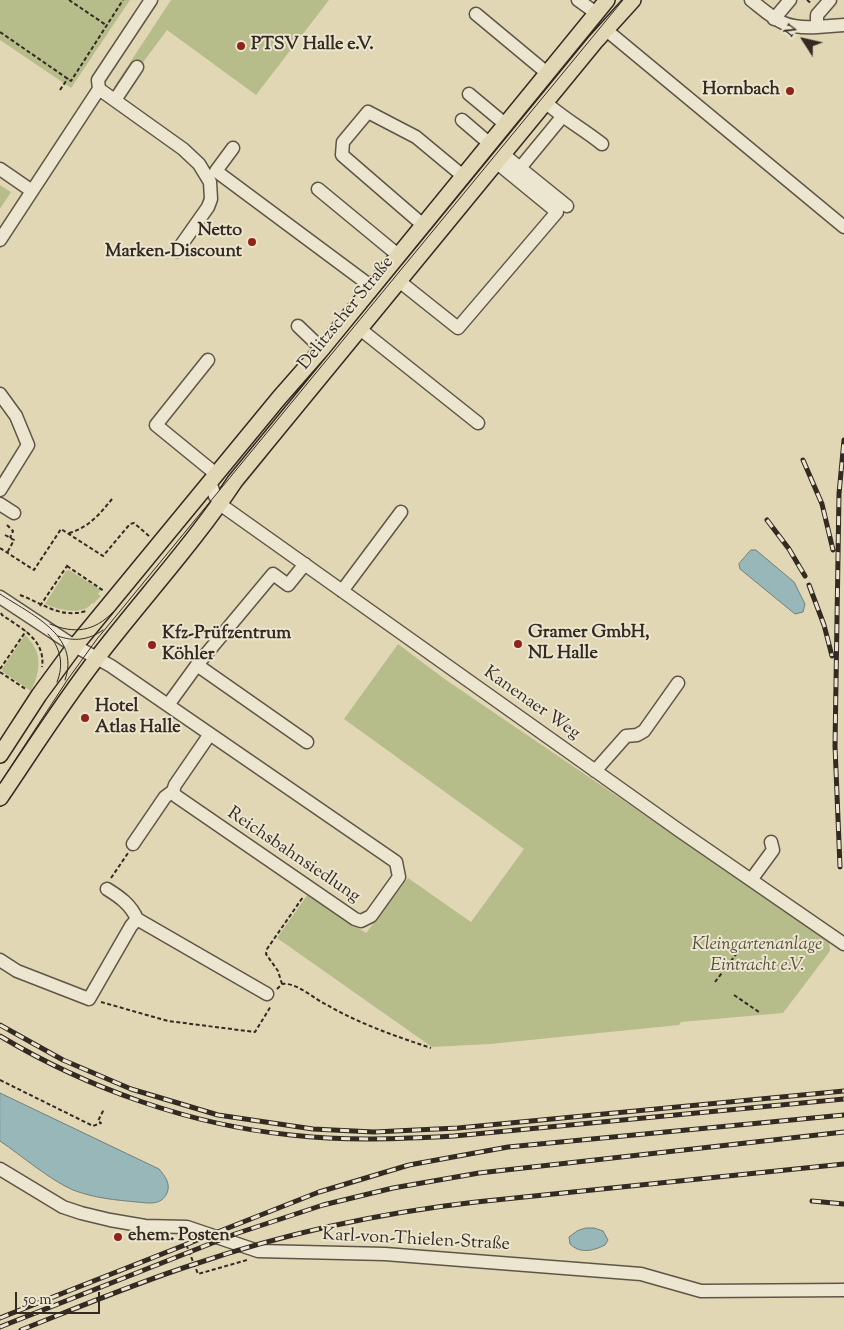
<!DOCTYPE html>
<html>
<head>
<meta charset="utf-8">
<style>
	body { margin:0 }
	#map { position:relative; width:844px; height:1330px; overflow:hidden; background:#e1d7b5; font-family:"Sorts Mill Goudy",serif }
	canvas { display:block }
	.north { position:absolute; left:779px; top:15px; width:50px; height:50px; -webkit-text-stroke:4px #ece5cf; paint-order:stroke; rotate:305deg; font-size:14px; font-weight:700; line-height:20px; text-align:center; color:#342a22 }
	.north::after { content:''; display:block; margin:auto; width:18px; height:22px; background:#342a22; clip-path:polygon(50% 0,100% 100%,50% 72%,0 100%) }
	.scale { position:absolute; left:15px; top:1292px; width:85px; height:22px; box-sizing:border-box; border:2px solid #342a22; border-top:0; padding-left:6px; font-size:15px; line-height:18px; white-space:nowrap; color:#342a22; -webkit-text-stroke:4px #ece5cf; paint-order:stroke }
</style>
</head>
<body>
<div id="map">
<canvas width="844" height="1330"></canvas>
<div class="north">N</div>
<div class="scale">50 m</div>
</div>
<script>
const ctx = document.querySelector('canvas').getContext('2d');
ctx.lineJoin = 'round';
function fillPath(path, color) { ctx.fillStyle = color; ctx.fill(path, 'evenodd'); }
function strokePath(path, color, width, dash) { ctx.strokeStyle = color; ctx.lineWidth = width; ctx.lineCap = dash ? 'butt' : 'round'; ctx.setLineDash(dash || []); ctx.stroke(path); }
function label(font, color, halo, rows, align = 'center') {
  ctx.font = font + ' "Sorts Mill Goudy",serif'; ctx.lineWidth = 4; ctx.setLineDash([]); ctx.textBaseline = 'middle'; ctx.strokeStyle = halo; ctx.fillStyle = color; for (const [text, x, y, turn = 0] of rows) {
    ctx.save(); ctx.translate(x, y); ctx.rotate((+turn || 0) * Math.PI / 180); ctx.textAlign = isNaN(turn) ? turn : align; if (halo) ctx.strokeText(text, 0, 0); ctx.fillText(text, 0, 0); ctx.restore();
  }
}
const green = new Path2D(`
	M0,0H130L71,88L0,40Z
	M171,0H329L256,95L167,30L121,92L114,87Z
	M0,185L11,192L0,209Z
	M265,456L267,457L235,496L238,489Z
	M69,570L101,590L98,594L101,596L93,604L92,603C84,616 58,610 45,604L66,571Z
	M25,635C43,651 41,671 31,691L3,672L2,669Z
	M398,644L446,680L829,940L830,951L783,1013L681,1022L679,1025L490,1044L432,1047L277,938L308,894L366,933L408,878L471,922L524,849L344,719Z`);
const water = new Path2D(`
	M751,550H756L794,582L805,604L803,612L795,614L740,569L739,564Z
	M0,1093L159,1169C165,1176 171,1184 167,1193C161,1206 148,1203 137,1202C115,1200 94,1198 73,1190C50,1180 22,1156 0,1141Z
	M586,1228H594L603,1231L608,1240L605,1245C593,1251 580,1254 570,1244L569,1237L577,1231Z`);
const path = new Path2D(`
	M69,0L106,25
	M807,0L812,4
	M0,32L71,81L123,0
	M60,90L68,78
	M7,525L13,531L10,538
	M69,533C88,528 100,514 112,499
	M5,535L14,540L7,553
	M0,548L34,570L61,529L103,556L130,524L134,523L149,536
	M67,566L104,591
	M20,595C42,603 60,619 86,611
	M40,606L69,563
	M1,613L2,615C21,628 46,640 42,667
	M0,669L26,631
	M0,672L27,690
	M111,878L128,853
	M715,982L747,940
	M282,984L278,971L266,954L267,949L303,897
	M277,989L282,984C297,982 314,999 327,1005C360,1024 395,1036 431,1048
	M734,995L759,1012
	M101,1002L168,1021L255,1032L271,1006
	M0,1080L93,1126L101,1123L98,1121L104,1109
	M184,1239L198,1274L247,1260`);
const minor = new Path2D(`
	M578,0L596,13
	M751,0C776,20 783,29 817,27
	M830,0L817,15V27L844,25
	M476,14L547,73
	M774,19L790,0
	M605,29L844,227
	M99,89L183,149L199,164L210,182L211,199L208,207L177,251
	M99,89L98,80L151,0
	M469,94L505,124
	M115,100L137,67
	M545,102C563,118 583,129 602,144
	M462,120L490,144
	M233,148L216,171L372,287
	M503,154L520,168L562,117
	M520,168L567,206
	M0,169L32,191
	M318,189L398,255
	M423,225L342,155L343,142L368,112L416,137L463,176
	M0,240L99,89
	M399,281L458,328L557,212L496,162
	M298,326L322,349
	M360,329L478,423
	M208,360L156,425L216,474
	M0,394L16,416L28,445L0,490
	M210,482L215,496L224,507L680,831L844,944
	M0,504L14,513
	M342,591L401,512
	M0,597L68,642L111,666L396,862L399,877L371,916L361,921L355,919L176,796L173,791L175,785L210,734
	M197,665L307,742
	M168,705L197,665L273,574L288,585L305,564
	M595,771L626,736L637,735L644,731L678,683
	M133,844L165,797L173,791
	M751,880L773,850L771,842
	M107,889C120,897 131,905 137,919L267,994
	M0,960L17,971L89,999L131,926L137,919
	M0,1169L63,1207L81,1213L110,1220L145,1226L187,1227L258,1251L385,1254L641,1274L701,1291L844,1290`);
const major = new Path2D(`
	M0,755L39,695L75,646L279,398L322,349L607,0
	M0,798C32,751 62,703 97,658C143,598 194,543 235,481L595,42L633,0`);
const tram = new Path2D(`
	M0,594C30,614 81,635 65,680
	M50,624C74,634 94,632 113,612
	M48,634C61,648 64,665 57,682
	M58,636C74,642 89,640 103,630
	M0,783L68,679L97,639L623,0`);
const rail = new Path2D(`
	M803,460L822,504L833,550
	M767,520L789,549L805,576
	M809,585L824,625L832,656
	M840,867L835,746L839,494L844,440
	M0,1025L63,1060L131,1089L218,1115L313,1129L374,1132L458,1128L844,1091
	M0,1036C87,1088 190,1125 291,1135C345,1141 399,1139 454,1136L844,1099
	M812,1201L844,1204
	M0,1318L319,1192L409,1165L508,1147L844,1115
	M0,1327L235,1234L323,1205L393,1188L479,1173L844,1132
	M21,1330C79,1307 136,1283 195,1264C286,1233 380,1213 476,1202L844,1164`);
const markers = [
	[241,46,5,"#8f2418"],
	[790,91,5,"#8f2418"],
	[252,242,5,"#8f2418"],
	[518,644,5,"#8f2418"],
	[152,645,5,"#8f2418"],
	[85,718,5,"#8f2418"],
	[118,1237,5,"#8f2418"]
];
const poiNames = [
	["PTSV Halle e.V.",251,46],
	["Hornbach",780,91,"right"],
	["Netto",242,232,"right"],
	["Marken-Discount",242,253,"right"],
	["Gramer GmbH,",528,634],
	["NL Halle",528,655],
	["Kfz-Prüfzentrum",162,635],
	["Köhler",162,656],
	["Hotel",95,708],
	["Atlas Halle",95,729],
	["ehem. Posten",128,1237]
];
const streetNames = [
	["Delitzscher Straße",347,314,-51],
	["Kanenaer Weg",531,704,35],
	["Reichsbahnsiedlung",293,856,34],
	["Karl-von-Thielen-Straße",416,1241,3]
];
const parkNames = [
	["Kleingartenanlage",757,946],
	["Eintracht e.V.",757,967]
];
fillPath(green, '#b6bd8b');
fillPath(water, '#98b7b8');
strokePath(water, '#707f7c', 1);
strokePath(minor, '#5f5547', 15);
strokePath(major, '#342a22', 18);
strokePath(path, '#342a22', 2, [4, 2.5]);
strokePath(minor, '#ece5cf', 12);
strokePath(major, '#e1d7b5', 15);
strokePath(tram, '#342a22', 1);
strokePath(rail, '#342a22', 5);
strokePath(rail, '#ece5cf', 3, [9]);
for (const [x, y, r, color] of markers) { const dot = new Path2D(); dot.arc(x, y, r, 0, 2 * Math.PI); ctx.fillStyle = color; ctx.fill(dot); strokePath(dot, '#ece5cf', 2); }
label('bold 18px', '#342a22', '#ece5cf', poiNames, 'left');
label('18px', '#342a22', '#ece5cf', streetNames);
label('italic 18px', '#544f3c', '#ece5cf', parkNames);
</script>
</body>
</html>
